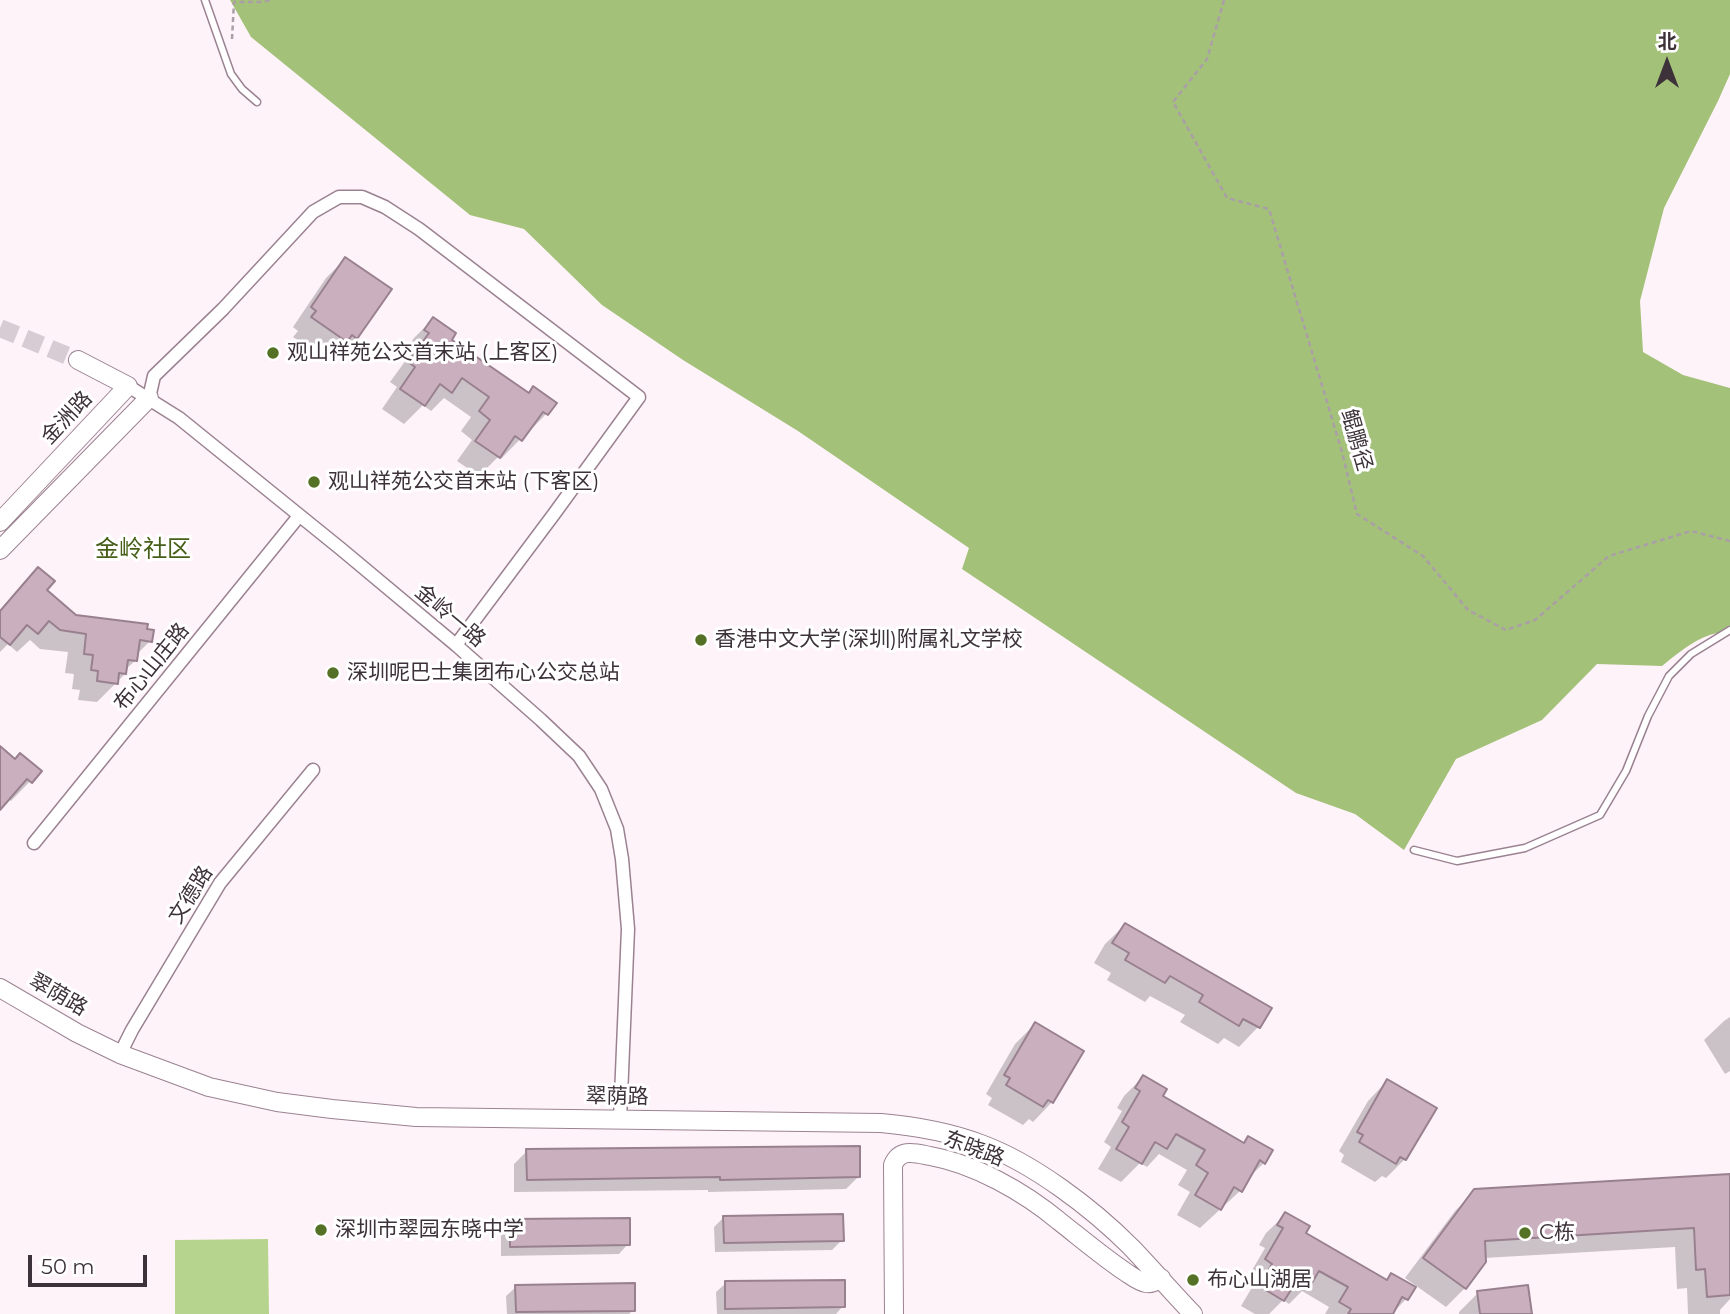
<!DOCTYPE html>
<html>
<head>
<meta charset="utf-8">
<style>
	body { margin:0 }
	#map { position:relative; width:1730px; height:1314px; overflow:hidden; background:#fef3f9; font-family:Montserrat,"Noto Sans SC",sans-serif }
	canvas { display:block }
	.north { position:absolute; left:1632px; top:28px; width:70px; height:70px; -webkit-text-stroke:5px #fff; paint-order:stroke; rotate:0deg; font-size:19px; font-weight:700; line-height:28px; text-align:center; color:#3d3239 }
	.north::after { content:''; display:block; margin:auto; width:24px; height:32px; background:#3d3239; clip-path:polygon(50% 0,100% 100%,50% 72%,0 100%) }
	.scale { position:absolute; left:28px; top:1255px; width:119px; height:32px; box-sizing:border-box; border:4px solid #3d3239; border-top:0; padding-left:9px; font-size:21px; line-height:24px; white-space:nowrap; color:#3d3239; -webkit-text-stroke:5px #fff; paint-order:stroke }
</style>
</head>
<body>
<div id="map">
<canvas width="1730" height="1314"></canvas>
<div class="north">北</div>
<div class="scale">50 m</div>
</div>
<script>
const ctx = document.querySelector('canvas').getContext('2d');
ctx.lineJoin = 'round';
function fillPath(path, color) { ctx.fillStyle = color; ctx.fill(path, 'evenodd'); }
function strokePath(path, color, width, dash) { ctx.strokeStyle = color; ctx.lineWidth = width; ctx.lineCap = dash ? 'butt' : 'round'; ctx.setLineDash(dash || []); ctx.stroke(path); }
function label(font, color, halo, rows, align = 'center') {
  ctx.font = font + ' Montserrat,"Noto Sans SC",sans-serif'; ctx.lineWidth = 6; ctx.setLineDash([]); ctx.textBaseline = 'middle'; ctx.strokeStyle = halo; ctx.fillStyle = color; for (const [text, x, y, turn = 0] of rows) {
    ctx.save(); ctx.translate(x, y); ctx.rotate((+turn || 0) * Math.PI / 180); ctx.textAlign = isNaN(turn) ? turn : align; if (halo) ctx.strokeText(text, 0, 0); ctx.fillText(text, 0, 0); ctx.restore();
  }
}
const green = new Path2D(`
	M268,1239L269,1314H175V1240Z`);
const forest = new Path2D(`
	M230,0H1730V74L1718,101L1664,208L1640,301L1643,352L1683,375L1730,388V633C1705,629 1680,652 1662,666L1597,664L1542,720L1456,759L1404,850L1355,814L1296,793L962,569L969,548L798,431L683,360L602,305L524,229L470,215L251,37Z`);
const shadow = new Path2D(`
	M345,259L356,338L337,357L333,354L327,360L293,337L298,331L293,327L326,278Z
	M433,319L449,340L528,394L554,403L546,414L527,434L526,433L501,459L498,457L479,476L457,461L472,440L461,431L471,417L444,398L431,411L423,405L404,424L382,409L397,387L390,382L411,353L406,350L414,338Z
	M38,569L44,590L75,617L150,641L136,655V660L125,670V674L97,702L78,700L80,690L72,689L74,674L65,673L68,652L40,649L30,640L17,652L8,644L0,652V610Z
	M0,749L15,761L39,772L11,801L8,799L0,807Z
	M1125,925L1269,1008L1258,1027L1239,1047L1224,1038L1218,1044L1180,1022L1185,1015L1150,996L1145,1002L1107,980L1111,973L1094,963L1105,944Z
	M1730,1017V1071L1725,1074L1704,1040L1724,1021Z
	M1035,1024L1052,1102L1033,1122L1029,1119L1023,1125L988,1105L992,1098L986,1094L1015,1044Z
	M1143,1077L1161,1096L1243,1144L1249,1138L1264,1163L1246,1180L1240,1191L1200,1228L1177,1215L1190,1192L1178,1185L1187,1170L1159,1154L1147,1167L1140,1163L1121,1182L1098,1169L1111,1147L1104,1142L1122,1111L1117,1108L1124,1096Z
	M1387,1081L1405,1159L1386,1178L1382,1176L1375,1182L1341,1162L1344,1155L1339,1151L1368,1101Z
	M527,1151L859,1176L846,1189L708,1192V1190L514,1192V1164Z
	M1730,1176V1299L1720,1310V1314H1688L1687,1288L1677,1289L1675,1247L1484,1258L1465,1288L1446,1307L1405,1278L1455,1211L1475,1191Z
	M1286,1214L1303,1233L1386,1281L1392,1275L1413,1288L1406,1299L1392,1314H1325L1329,1307L1302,1291L1289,1304L1283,1300L1269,1314H1255L1241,1306L1254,1284L1247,1279L1265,1248L1259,1245L1266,1233Z
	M724,1217L842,1240L832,1250L715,1252L714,1227Z
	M511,1221L628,1244L619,1254L501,1256V1230Z
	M726,1283L843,1306L836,1314H717L716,1292Z
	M516,1287L633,1310L629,1314H507L506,1296Z
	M1478,1293L1530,1314H1459V1312Z`);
const building = new Path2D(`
	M345,257L392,289L357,339L352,335L347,342L311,317L316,311L311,307Z
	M433,317L456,333L452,340L529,393L533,386L557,403L548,415L543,412L522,441L515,436L500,458L475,441L490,420L479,411L489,397L462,378L452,393L440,384L425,406L400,389L415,367L408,362L429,333L424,330Z
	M38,567L55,581L47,590L76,615L148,624L147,629L154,630L152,642L140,640L137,661L128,660L126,674L119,673L118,684L97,681L98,671L91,670L93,655L84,654L86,634L60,630L49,621L38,634L27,625L10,645L0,637V611Z
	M0,746L15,759L20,753L42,771L32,783L27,779L0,810Z
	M1125,923L1272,1008L1260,1028L1243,1019L1239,1026L1199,1002L1203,995L1170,976L1165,983L1125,960L1129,953L1112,943Z
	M1035,1022L1084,1051L1053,1103L1048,1100L1043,1107L1006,1085L1010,1078L1004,1075Z
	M1143,1075L1167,1089L1163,1096L1244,1143L1248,1136L1273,1150L1265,1164L1260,1160L1242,1192L1234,1187L1221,1210L1195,1195L1208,1173L1196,1165L1205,1150L1176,1134L1167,1149L1155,1142L1142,1164L1116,1149L1129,1127L1122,1122L1140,1091L1135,1088Z
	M1387,1079L1437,1108L1406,1160L1400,1157L1396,1164L1359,1142L1363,1135L1357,1132Z
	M860,1146V1177L720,1180V1177L527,1180L526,1149Z
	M1730,1174V1295L1707,1297L1705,1269L1696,1270L1694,1228L1485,1241L1486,1262L1466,1289L1423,1258L1474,1189Z
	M1285,1212L1310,1226L1306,1233L1387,1280L1391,1273L1416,1287L1408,1300L1402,1297L1393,1314H1348L1351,1309L1339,1302L1348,1287L1319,1271L1310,1286L1298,1279L1284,1301L1259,1286L1272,1264L1265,1259L1283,1228L1277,1225Z
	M843,1214L844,1241L724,1243L723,1216Z
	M630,1218V1245L510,1247V1219Z
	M845,1280V1307L725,1309V1281Z
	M635,1283V1311L516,1312L515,1285Z
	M1528,1285L1532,1314H1480L1477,1291Z`);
const secondaryTunnel = new Path2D(`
	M0,328L78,360`);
const path = new Path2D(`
	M1224,0L1207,59L1173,102L1227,198L1269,209L1342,452L1357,514L1423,556L1468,610L1506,630L1535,620L1609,556L1691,531L1730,541
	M232,39L234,2H260L271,0`);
const lane = new Path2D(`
	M205,0L231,74L242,89L257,102
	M1414,850L1457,861L1525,848L1600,815L1626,771L1648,716L1669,676L1691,654L1730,630`);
const street = new Path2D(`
	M128,386L179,418L341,549L456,645L541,720L579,756L601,789L617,829L622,859L628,929L620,1120
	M149,398L154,376L223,309L313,212L339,197H362L385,207L419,229L639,397L554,514L456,645
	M34,843L299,516
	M120,1054L132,1030L220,883L313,770`);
const secondary = new Path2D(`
	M0,522L128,386L78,360
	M0,550L149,398
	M0,988L77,1033L120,1054L209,1087L277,1102L332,1109L416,1117L881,1123C915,1126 949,1132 981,1144C1033,1163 1092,1208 1131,1247C1152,1269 1172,1292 1193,1314
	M894,1314L893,1165C900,1148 915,1153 930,1156C975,1164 1024,1192 1059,1221C1082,1239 1103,1257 1127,1273C1133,1277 1140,1282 1146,1283C1152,1284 1156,1281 1161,1278`);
const markers = [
	[273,353,7,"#557125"],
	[314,482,7,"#557125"],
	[701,640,7,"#557125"],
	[333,673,7,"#557125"],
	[321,1230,7,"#557125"],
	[1525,1233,7,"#557125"],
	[1193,1280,7,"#557125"]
];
const poiNames = [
	["观山祥苑公交首末站 (上客区)",287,353],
	["观山祥苑公交首末站 (下客区)",328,482],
	["香港中文大学(深圳)附属礼文学校",715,640],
	["深圳呢巴士集团布心公交总站",347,673],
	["深圳市翠园东晓中学",335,1230],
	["C栋",1539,1233],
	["布心山湖居",1207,1280]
];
const streetNames = [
	["金洲路",67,418,-47],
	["鲲鹏径",1356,440,74],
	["金岭一路",450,616,40],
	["布心山庄路",152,667,-51],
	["文德路",191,895,-58],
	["翠荫路",58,995,30],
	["翠荫路",617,1097,1],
	["东晓路",974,1149,21]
];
const quarterNames = [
	["金岭社区",143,550]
];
fillPath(green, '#b7d48e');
fillPath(forest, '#a3c179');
fillPath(shadow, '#0003');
fillPath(building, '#caafbe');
strokePath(building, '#99808f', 2);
strokePath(secondaryTunnel, '#d7ccd3', 18, [18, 9]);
strokePath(lane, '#9b8291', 9);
strokePath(street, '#9b8291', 15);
strokePath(secondary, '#9b8291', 20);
strokePath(path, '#aa9fa6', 2.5, [5, 3.5]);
strokePath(lane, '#fff', 6);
strokePath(street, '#fff', 12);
strokePath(secondary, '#fff', 18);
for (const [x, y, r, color] of markers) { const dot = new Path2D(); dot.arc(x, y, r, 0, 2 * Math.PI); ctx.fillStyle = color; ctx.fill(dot); strokePath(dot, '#fff', 2.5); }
label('21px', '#3d3239', '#fff', poiNames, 'left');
label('21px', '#3d3239', '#fff', streetNames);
label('24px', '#475f19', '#fff', quarterNames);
</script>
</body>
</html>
